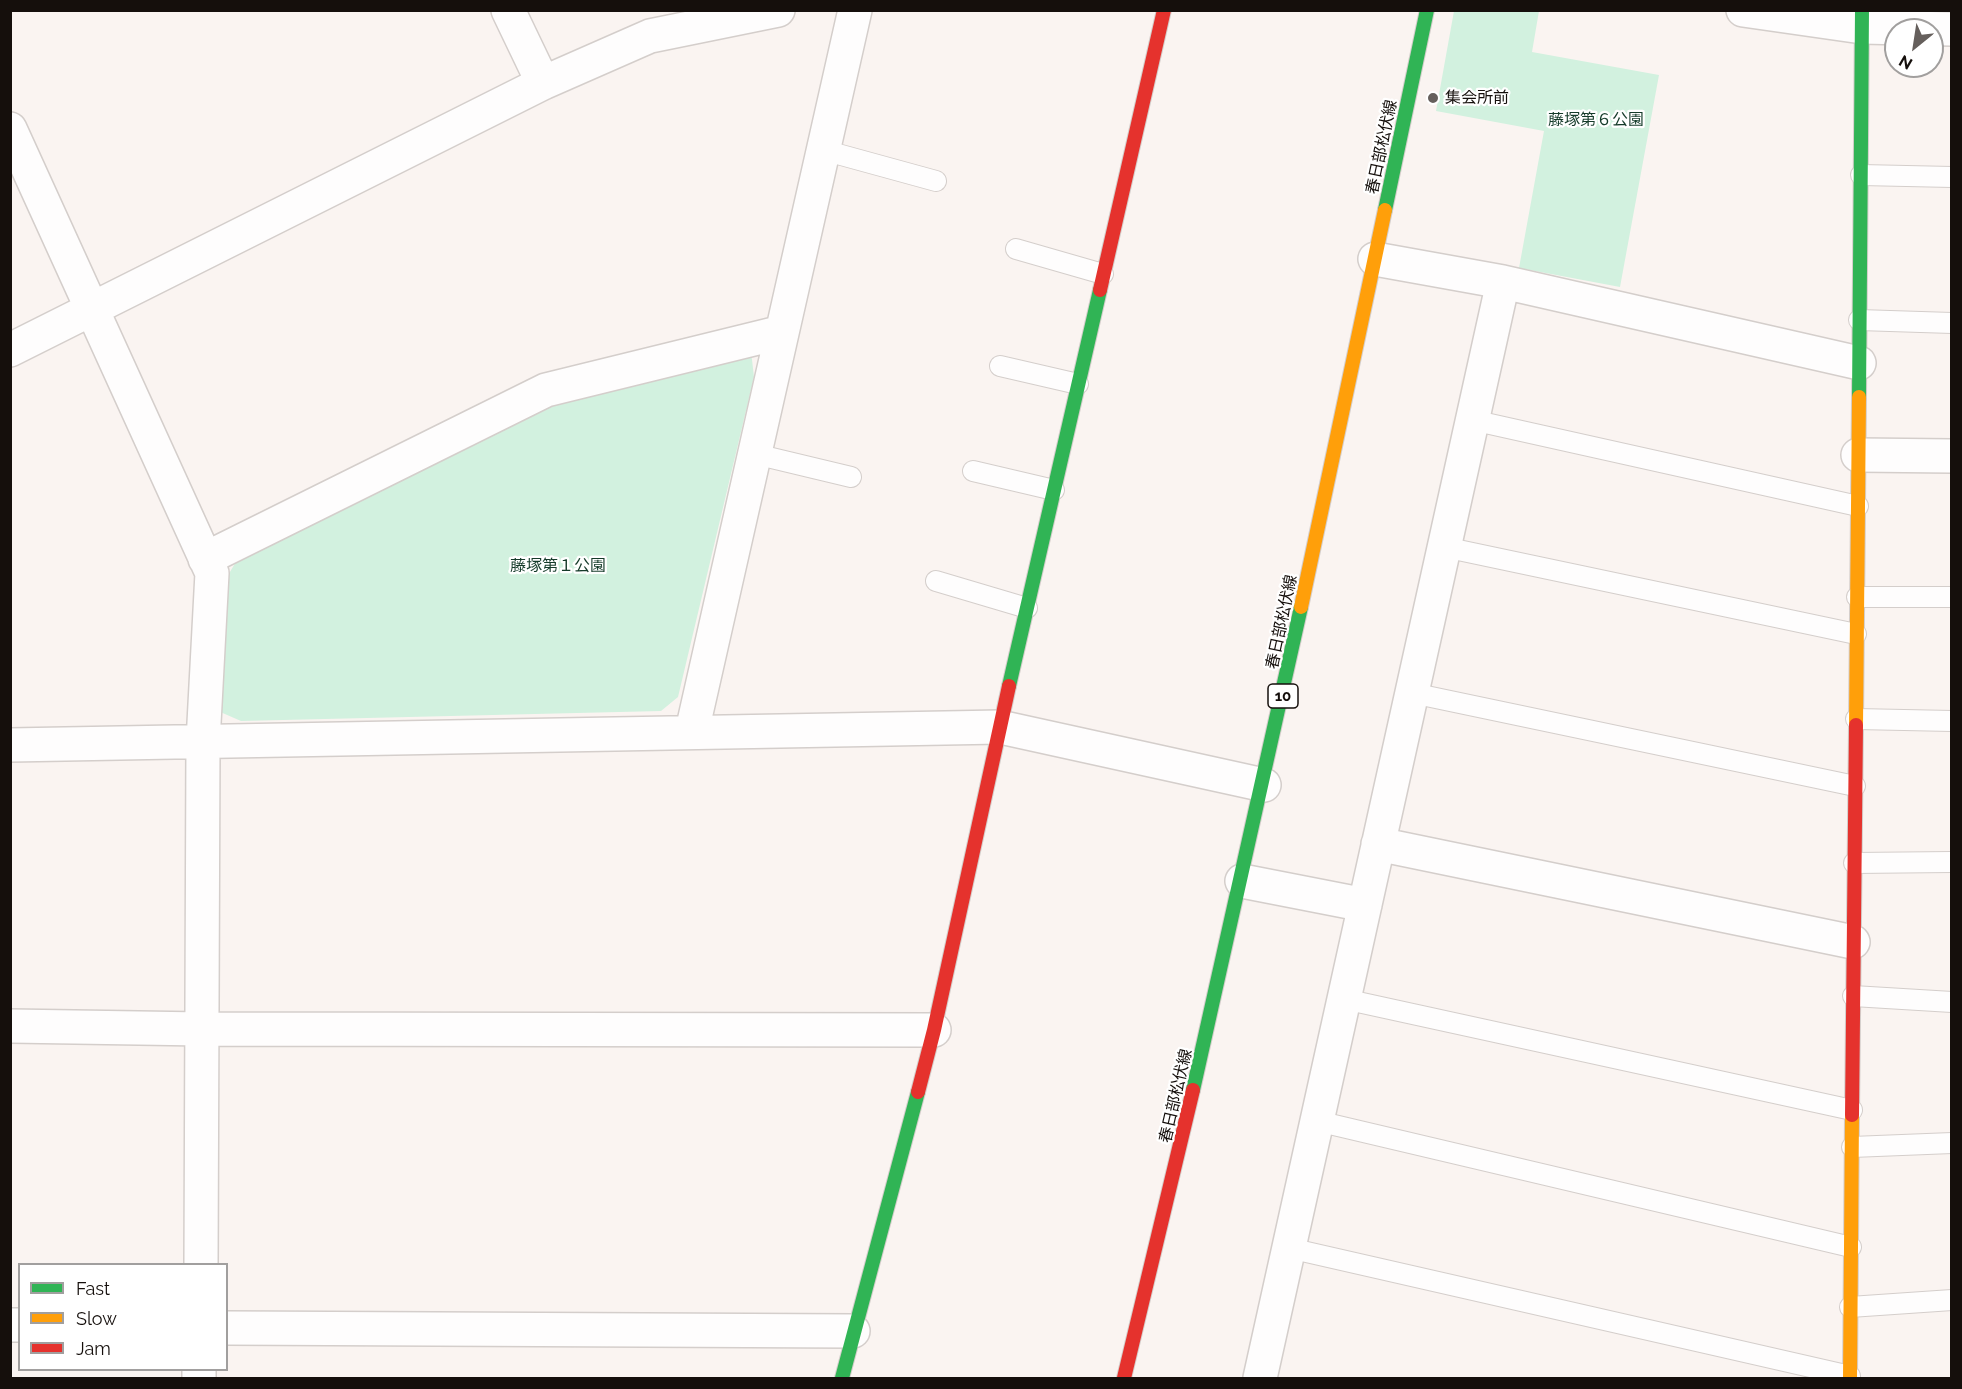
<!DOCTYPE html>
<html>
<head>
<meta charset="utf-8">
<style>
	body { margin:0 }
	#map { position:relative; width:1962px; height:1389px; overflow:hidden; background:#faf4f1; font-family:Raleway,sans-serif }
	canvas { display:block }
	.frame { position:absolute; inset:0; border:12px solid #150f0c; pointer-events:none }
	.legend { position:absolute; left:18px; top:1263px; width:210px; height:108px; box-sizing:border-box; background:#fff; border:2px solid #a19f9e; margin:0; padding:8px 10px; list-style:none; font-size:18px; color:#150f0c }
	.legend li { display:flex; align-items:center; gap:12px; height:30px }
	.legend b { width:30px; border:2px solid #a19f9e }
	.north { position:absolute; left:1884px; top:18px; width:60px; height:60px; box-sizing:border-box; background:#fff; border:2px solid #a19f9e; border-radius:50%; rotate:210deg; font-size:16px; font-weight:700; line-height:24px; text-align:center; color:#150f0c }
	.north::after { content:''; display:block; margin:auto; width:21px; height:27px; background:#655f5c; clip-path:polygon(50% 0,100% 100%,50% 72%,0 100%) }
</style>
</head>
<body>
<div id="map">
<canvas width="1962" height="1389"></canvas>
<div class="frame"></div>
<ul class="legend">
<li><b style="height:8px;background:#30b455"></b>Fast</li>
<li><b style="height:8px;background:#ff9f0a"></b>Slow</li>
<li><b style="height:8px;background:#e5322d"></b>Jam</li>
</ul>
<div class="north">N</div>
</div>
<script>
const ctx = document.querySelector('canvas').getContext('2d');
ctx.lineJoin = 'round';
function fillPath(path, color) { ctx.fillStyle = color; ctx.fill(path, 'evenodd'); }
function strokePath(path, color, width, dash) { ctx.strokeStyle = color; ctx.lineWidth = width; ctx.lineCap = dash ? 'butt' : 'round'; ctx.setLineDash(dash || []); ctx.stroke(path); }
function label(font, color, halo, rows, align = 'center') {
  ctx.font = font + ' Raleway,"Noto Sans JP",sans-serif'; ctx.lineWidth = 4.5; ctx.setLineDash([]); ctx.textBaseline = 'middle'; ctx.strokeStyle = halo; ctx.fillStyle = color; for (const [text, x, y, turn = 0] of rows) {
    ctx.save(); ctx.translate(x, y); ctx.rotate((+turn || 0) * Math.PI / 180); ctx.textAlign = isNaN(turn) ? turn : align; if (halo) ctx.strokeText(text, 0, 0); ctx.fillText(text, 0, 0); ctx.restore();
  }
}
const green = new Path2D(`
	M1454,11H1539L1532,52L1659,75L1620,287L1519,268L1544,131L1436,111Z
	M751,351L754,377L678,697L661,711L241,721L218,711L224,582L237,560L560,403Z`);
const lane = new Path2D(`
	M823,150L936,181
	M1861,175L1952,177
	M1016,249L1103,274
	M1859,320L1952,323
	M1000,366L1078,384
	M1472,420L1858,506
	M755,454L851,477
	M973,471L1054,490
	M1444,547L1856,634
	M936,581L1027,608
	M1857,597H1952
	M1412,693L1855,786
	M1856,719L1952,721
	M1854,863L1952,862
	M1853,996L1952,1002
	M1344,999L1852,1110
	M1317,1121L1851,1247
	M1852,1147L1952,1143
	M1289,1248L1850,1376
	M1850,1307L1952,1300`);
const street = new Path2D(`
	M508,10L543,83
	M1743,10L1862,27L1952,29
	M10,129L212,573L203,742L201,1264
	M1375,259L1503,282L1859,363
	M10,350L543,83L650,36L778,10
	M1858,455L1952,456
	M205,559L546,390L782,332
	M692,731L855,10
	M10,745L1000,727L1264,785
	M1378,844L1853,942
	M1242,881L1365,905
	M10,1026L203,1029L934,1030
	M10,1325H20
	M226,1328L853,1331
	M199,1378V1370
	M1260,1378L1503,282`);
const fast = new Path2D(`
	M1385,210L1427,10
	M1859,397L1862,10
	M1009,686L1100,290
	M1193,1090L1301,607
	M842,1378L918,1092`);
const slow = new Path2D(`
	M1301,607L1385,210
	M1856,725L1859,397
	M1850,1378L1852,1115`);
const jam = new Path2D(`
	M1100,290L1164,10
	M918,1092L934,1030L1009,686
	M1852,1115L1856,725
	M1124,1378L1193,1090`);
const markers = [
	[1433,98,6,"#655f5c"]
];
const shields = [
	[1283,696,30]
];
const shieldNames = [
	["10",1283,696]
];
const poiNames = [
	["集会所前",1445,98]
];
const parkNames = [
	["藤塚第６公園",1596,120],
	["藤塚第１公園",558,566]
];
const streetNames = [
	["春日部松伏線",1382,147,-78],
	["春日部松伏線",1282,622,-78],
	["春日部松伏線",1176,1096,-77]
];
fillPath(green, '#d2f1df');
strokePath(lane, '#d4cecb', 22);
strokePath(street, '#d4cecb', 36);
strokePath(fast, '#d4cecb', 16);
strokePath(slow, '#d4cecb', 16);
strokePath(jam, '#d4cecb', 16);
strokePath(lane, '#fefdfd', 20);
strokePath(street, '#fefdfd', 33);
strokePath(fast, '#30b455', 14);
strokePath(slow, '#ff9f0a', 14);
strokePath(jam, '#e5322d', 14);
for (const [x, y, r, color] of markers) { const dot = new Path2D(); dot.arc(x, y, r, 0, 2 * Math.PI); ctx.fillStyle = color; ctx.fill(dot); strokePath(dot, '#fff', 2); }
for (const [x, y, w] of shields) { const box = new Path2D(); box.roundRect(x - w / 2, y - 12, w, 24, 4.5); ctx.fillStyle = '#fff'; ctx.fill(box); strokePath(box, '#150f0c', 1.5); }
label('bold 15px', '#150f0c', null, shieldNames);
label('16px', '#150f0c', '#fff', poiNames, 'left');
label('16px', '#153b2a', '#fff', parkNames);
label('16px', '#150f0c', '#fff', streetNames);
</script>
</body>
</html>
